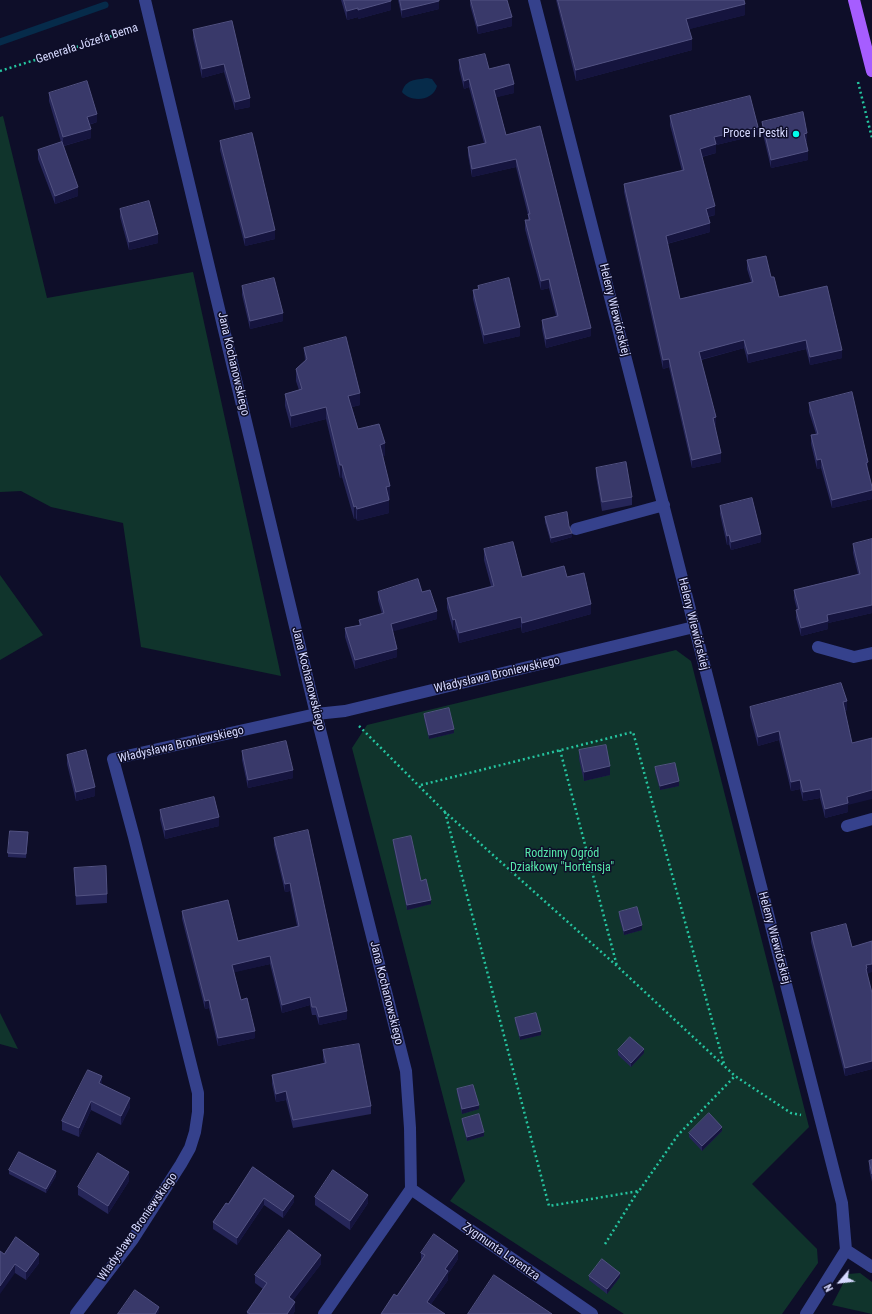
<!DOCTYPE html>
<html>
<head>
<meta charset="utf-8">
<style>
	body { margin:0 }
	#map { position:relative; width:872px; height:1314px; overflow:hidden; background:#0e0e29; font-family:"Roboto Condensed",sans-serif }
	canvas { display:block }
	.north { position:absolute; left:820px; top:1262px; width:40px; height:40px; -webkit-text-stroke:3px #0e0e29; paint-order:stroke; rotate:242deg; font-size:11px; font-weight:700; line-height:16px; text-align:center; color:#d6d9ff }
	.north::after { content:''; display:block; margin:auto; width:14px; height:18px; background:#d6d9ff; clip-path:polygon(50% 0,100% 100%,50% 72%,0 100%) }
</style>
</head>
<body>
<div id="map">
<canvas width="872" height="1314"></canvas>
<div class="north">N</div>
</div>
<script>
const ctx = document.querySelector('canvas').getContext('2d');
ctx.lineJoin = 'round';
function fillPath(path, color) { ctx.fillStyle = color; ctx.fill(path, 'evenodd'); }
function strokePath(path, color, width, dash) { ctx.strokeStyle = color; ctx.lineWidth = width; ctx.lineCap = dash ? 'butt' : 'round'; ctx.setLineDash(dash || []); ctx.stroke(path); }
function label(font, color, halo, rows, align = 'center') {
  ctx.font = font + ' "Roboto Condensed",sans-serif'; ctx.lineWidth = 3; ctx.setLineDash([]); ctx.textBaseline = 'middle'; ctx.strokeStyle = halo; ctx.fillStyle = color; for (const [text, x, y, turn = 0] of rows) {
    ctx.save(); ctx.translate(x, y); ctx.rotate((+turn || 0) * Math.PI / 180); ctx.textAlign = isNaN(turn) ? turn : align; if (halo) ctx.strokeText(text, 0, 0); ctx.fillText(text, 0, 0); ctx.restore();
  }
}
const green = new Path2D(`
	M3,116L47,298L193,272L281,676L141,647L123,523L51,507L21,491L0,492V117Z
	M0,575L43,635L0,660Z
	M676,650L691,661L809,1127L752,1184L817,1249L818,1263L782,1314H624L450,1201L465,1181L352,748L367,725Z
	M0,1013L18,1049L0,1044Z
	M860,1273L872,1282V1314L832,1305L848,1274Z`);
const water = new Path2D(`
	M427,78L432,79L437,86C433,101 411,103 402,92C406,79 415,80 427,78Z`);
const stream = new Path2D(`
	M0,42L105,5`);
const path = new Path2D(`
	M0,71L134,29
	M858,82L872,138
	M359,726L445,812L617,966L735,1076L791,1113L801,1115
	M560,750L617,966
	M421,785L633,732L724,1064
	M445,812L549,1206L639,1191L678,1135L735,1076
	M605,1244L638,1191`);
const minor = new Path2D(`
	M145,0L316,714L406,1071L410,1128L411,1189L324,1314
	M534,0L842,1203L846,1250
	M576,529L664,505
	M818,647L854,657L872,653
	M847,826L872,819
	M411,1189L592,1314
	M846,1250L872,1267
	M76,1314L133,1239L181,1164L190,1148L195,1132L198,1112V1093L134,837L113,759L316,714L345,711L694,627
	M806,1314L846,1250`);
const major = new Path2D(`
	M854,0L872,71`);
const wall = new Path2D(`
	M341,0H391V10L358,19V17L347,20Z
	M398,0H439V9L402,18Z
	M470,0H507L512,26L478,34L470,5Z
	M556,0H744L745,15L689,29L692,50L576,81Z
	M232,21L250,107L235,110L224,72L202,78L193,38V30Z
	M459,60L489,69L514,93L496,97L506,135L591,336L546,348L542,329V320L556,316L549,288L541,290L525,229V220H528V215L516,167L472,177L468,155V147L484,143L469,87L464,89L459,69Z
	M49,93L97,122L89,125L91,138L64,146L78,196L55,204L38,159V150L61,142L49,101Z
	M670,116L758,135L716,145V153L702,157L715,215L708,217L710,232L667,244L680,299L751,282L747,269V260L771,277L779,297L842,358L810,365L806,349L748,363L744,348L701,360L716,426H715L721,462L692,468L669,367L663,369L624,192V184L682,171L670,125Z
	M762,122L807,141L806,142L808,160L771,168L762,130Z
	M220,141L275,239L245,246L220,150Z
	M120,209L158,243L129,250L120,217Z
	M242,286L283,321L250,329L242,295Z
	M478,286L520,336L484,344L473,299V290L478,289Z
	M304,348L360,405L352,407L358,429L385,456H383L390,498L389,499V513L357,521L356,518L354,519L342,477L340,478L326,419L291,428L285,406V394L299,390L296,381V369L305,361Z
	M809,403L868,471L872,487V499L832,508L821,468L817,469L811,444V435L816,434L809,412Z
	M596,468L632,497V505L602,511L596,476Z
	M720,506L761,542L731,550L729,544L727,545L720,514Z
	M545,517L569,526L572,537L551,543L545,522Z
	M853,544L872,613L828,623V629L801,636L796,618V610H797L794,598V590L858,574L853,553Z
	M484,549L522,577H567L591,614L522,633L521,627L459,643L455,629L453,630L447,608V598L491,586L484,560Z
	M378,592H422L437,619L393,631L397,657L355,669L345,637V628L359,625V620L382,614L378,600Z
	M750,707L847,710L845,711L848,812L825,818L820,798L803,801L800,789L791,791L779,740L758,746L750,716Z
	M424,714L454,733L429,739L424,718Z
	M579,750L610,775L584,781L579,759Z
	M242,751L293,778L248,788L242,760Z
	M67,755L95,796L76,801L67,764Z
	M655,767L679,786L660,790L655,772Z
	M160,810L219,826L165,839L160,819Z
	M28,837L26,858L8,857V853Z
	M274,838L347,1019L319,1025L316,1015H312L310,1005L282,1013L270,964L234,972L241,1000L255,1038L218,1046L209,1008L205,1009L182,919V911L238,941L297,926L290,891L285,892L274,845Z
	M393,840L421,881L431,904L407,910L393,844Z
	M74,868L107,894V903L76,905Z
	M619,912L642,930L624,935L619,917Z
	M811,933L852,947L872,941L867,974L872,993V1069L845,1076L811,942Z
	M515,1018L541,1035L520,1040L515,1022Z
	M323,1050L371,1106V1114L293,1128L286,1100L276,1102L272,1084V1075L324,1063L323,1059Z
	M618,1050L644,1053L631,1067L618,1055Z
	M102,1084L130,1107L121,1125L91,1110L79,1137L62,1130V1121Z
	M457,1089L479,1109L462,1114L457,1093Z
	M462,1119L484,1136L467,1141L462,1123Z
	M722,1131L702,1151L689,1137V1133Z
	M872,1160V1182L869,1169V1161Z
	M253,1167L294,1202L283,1218L264,1205L237,1245L213,1229V1222L228,1204Z
	M9,1170L56,1176L46,1193L9,1174Z
	M129,1181L108,1214L78,1195V1187Z
	M315,1197L368,1203L350,1230L315,1205Z
	M421,1253L458,1259L448,1274V1280L431,1304L397,1296L421,1261Z
	M4,1254L39,1263L26,1280L15,1273Z
	M321,1264L293,1300L295,1311L293,1314H247V1312L263,1289L255,1283V1275Z
	M589,1276L620,1277L607,1294L589,1280Z`);
const shadedWall = new Path2D(`
	M391,1V10L358,19V10Z
	M439,1V9L402,18V10Z
	M745,4V15L686,30V19Z
	M358,8V17L347,20V11Z
	M512,17V26L478,34V26Z
	M692,39V50L576,81V70Z
	M224,64V72L202,78V69Z
	M469,79V87L464,89V81Z
	M514,84V93L494,98V90Z
	M250,98V107L235,110V102Z
	M97,114V122L87,125V117Z
	M758,127V135L716,145V153L700,157V149L714,137Z
	M91,129V138L63,146V137Z
	M807,133V141L804,142V134Z
	M808,151V160L771,168V160Z
	M516,159V167L472,177V169Z
	M78,187V196L55,204V196Z
	M715,206V215L706,217V209Z
	M710,223V232L666,244V236Z
	M275,230V239L245,246V238Z
	M158,234V243L129,250V242Z
	M549,279V288L541,290V281Z
	M283,313V321L250,329V321Z
	M520,327V336L484,344V335Z
	M591,328V336L546,348V339Z
	M744,340V348L699,360V352Z
	M806,340V349L748,363V354Z
	M842,350V358L810,365V357Z
	M669,359V367L663,369V360Z
	M360,393V405L348,408V396Z
	M326,407V419L291,428V416Z
	M716,417V426L713,427V418Z
	M385,443V456L380,457V445Z
	M721,453V462L692,468V460Z
	M821,459V468L817,469V460Z
	M868,462V471H866V463Z
	M340,465H342V477L340,478Z
	M390,486V498L386,499V487Z
	M872,490V499L832,508V500Z
	M389,500V513L357,521V509Z
	M356,506V518L354,519V507Z
	M572,533V537L551,543V538Z
	M761,534V542L731,550V542Z
	M729,535V544L727,545V536Z
	M591,604V614L522,633V623Z
	M872,605V613L828,623V629L801,636V628L827,615Z
	M437,611V619L391,632V624Z
	M521,617V627L459,643V633Z
	M455,619V629L453,630V620Z
	M397,649V657L355,669V660Z
	M847,701V710L843,711V702Z
	M454,729V733L429,739V735Z
	M779,731V740L758,746V737Z
	M610,766V775L584,781V772Z
	M293,770V778L248,788V780Z
	M800,780V789L791,791V782Z
	M679,781V786L660,790V786Z
	M95,787V796L76,801V792Z
	M820,789V798L803,801V792Z
	M872,790V799L848,805V812L825,818V809L847,797Z
	M219,817V826L165,839V830Z
	M290,883V891L285,892V884Z
	M431,900V904L407,910V905Z
	M642,925V930L624,935V931Z
	M270,956V964L232,973V965Z
	M872,964V972L867,974V968L866,965Z
	M310,997V1005L282,1013V1005Z
	M209,1000V1008L205,1009V1001Z
	M347,1011V1019L319,1025V1017Z
	M255,1031V1038L218,1046V1038Z
	M541,1031V1035L520,1040V1036Z
	M644,1049V1053L631,1067V1063Z
	M872,1061V1069L845,1076V1068Z
	M102,1076V1085L99,1083Z
	M286,1091V1100L276,1102V1094Z
	M130,1098V1107L121,1125V1116Z
	M91,1101V1110L79,1137V1128Z
	M479,1105V1109L462,1114V1109Z
	M722,1127V1131L702,1151V1146Z
	M484,1132V1136L467,1141V1137Z
	M56,1171V1176L46,1193V1189Z
	M129,1172V1181L108,1214V1206Z
	M368,1195V1203L350,1230V1221Z
	M294,1196V1202L283,1218V1211Z
	M264,1198V1205L237,1245V1238Z
	M458,1251V1259L448,1274V1280L427,1310V1302L445,1269Z
	M39,1254V1263L26,1280V1272Z
	M321,1255V1264L289,1306V1297Z
	M15,1264V1273L0,1294V1286Z
	M620,1273V1277L607,1294V1289Z
	M295,1302V1311L293,1314H287Z
	M159,1307V1312L158,1314H155Z`);
const building = new Path2D(`
	M344,0H391V1L358,10V8L347,11Z
	M400,0H439V1L402,10Z
	M471,0H507L512,17L478,26Z
	M558,0H744L745,4L686,19L692,39L576,70Z
	M232,21L250,98L235,102L224,64L202,69L193,30Z
	M485,54L489,69L509,64L514,84L494,90L506,135L540,126L591,328L546,339L542,320L558,316L549,279L541,281L525,220H530L528,214H530L516,159L472,169L468,147L486,143L469,79L464,81L459,60Z
	M87,81L97,114L87,117L91,129L63,137L49,93Z
	M750,96L758,127L714,137L716,144L700,149L715,206L706,209L710,223L666,236L680,299L753,282L747,260L766,256L771,277H774L779,297L827,286L842,350L810,357L806,340L748,354L744,340L699,352L716,417L713,418L721,453L692,460L669,359L663,360L624,184L684,170L670,116Z
	M803,112L807,133L804,134L808,151L771,160L762,122Z
	M252,133L275,230L245,238L220,141Z
	M62,142L78,187L55,196L38,150Z
	M149,201L158,234L129,242L120,209Z
	M274,278L283,313L250,321L242,286Z
	M509,278L520,327L484,335L473,290L479,289L478,286Z
	M346,337L360,393L348,396L358,429L379,424L385,443L380,445L390,486L386,487L389,500L357,509L356,506L354,507L342,465H340L326,407L291,416L285,394L302,389L296,369L307,359L304,348Z
	M852,392L868,462L866,463L872,487V490L832,500L821,459L817,460L811,435L818,434L809,403Z
	M626,462L632,497L602,502L596,468Z
	M752,498L761,534L731,542L729,535L727,536L720,506Z
	M567,512L569,526L572,533L551,538L545,517Z
	M872,539V605L827,615L828,621L801,628L796,610L799,609L794,590L860,574L853,544Z
	M513,542L522,577L564,566L567,577L584,573L591,604L522,623L521,617L459,633L455,619L453,620L447,598L494,586L484,549Z
	M418,579L422,592L430,590L437,611L391,624L397,649L355,660L345,628L361,625L359,620L384,613L378,592Z
	M841,683L847,701L843,702L852,743L872,738V790L847,797L848,803L825,809L820,789L803,792L800,780L791,782L779,731L758,737L750,707Z
	M449,708L454,729L429,735L424,714Z
	M286,741L293,770L248,780L242,751Z
	M606,745L610,766L584,772L579,750Z
	M86,750L95,787L76,792L67,755Z
	M675,763L679,781L660,786L655,767Z
	M214,797L219,817L165,830L160,810Z
	M308,830L347,1011L319,1017L316,1007H312L310,997L282,1005L270,956L232,965L241,1000L247,998L255,1031L218,1038L209,1000L205,1001L182,911L228,900L238,941L299,926L290,883L285,884L274,838Z
	M10,831L28,832L26,854L8,853Z
	M411,836L421,881L426,879L431,900L407,905L393,840Z
	M106,866L107,894L76,896L74,868Z
	M637,907L642,925L624,931L619,912Z
	M846,924L852,947L872,941V964L866,965L867,968L866,969L872,993V1061L845,1068L811,933Z
	M536,1013L541,1031L520,1036L515,1018Z
	M630,1037L644,1049L631,1063L618,1050Z
	M359,1044L371,1106L293,1120L286,1091L276,1094L272,1075L326,1063L323,1050Z
	M88,1070L102,1076L99,1083L130,1098L121,1116L91,1101L79,1128L62,1121Z
	M473,1085L479,1105L462,1109L457,1089Z
	M709,1113L722,1127L702,1146L689,1133Z
	M479,1114L484,1132L467,1137L462,1119Z
	M19,1152L56,1171L46,1189L9,1170Z
	M98,1153L129,1172L108,1206L78,1187Z
	M872,1160V1174L869,1161Z
	M253,1167L294,1196L283,1211L264,1198L237,1238L213,1222L226,1203L228,1204Z
	M333,1170L368,1195L350,1221L315,1197Z
	M289,1230L321,1255L289,1297L295,1302L287,1314H250L247,1312L267,1283L255,1275Z
	M434,1234L458,1251L445,1269L448,1271L427,1302L445,1314H381L394,1294L397,1296L425,1255L421,1253Z
	M16,1237L39,1254L26,1272L15,1264L0,1286V1251L4,1254Z
	M602,1259L620,1273L607,1289L589,1276Z
	M494,1275L552,1314H468Z
	M135,1290L159,1307L155,1314H118Z`);
const markers = [
	[796,134,4,"#02ffec"]
];
const streetNames = [
	["Generała Józefa Bema",87,44,-18],
	["Heleny Wiewiórskiej",614,310,76],
	["Jana Kochanowskiego",233,364,77],
	["Heleny Wiewiórskiej",693,624,76],
	["Władysława Broniewskiego",497,675,-13],
	["Jana Kochanowskiego",308,679,76],
	["Władysława Broniewskiego",181,745,-13],
	["Heleny Wiewiórskiej",774,938,75],
	["Jana Kochanowskiego",386,993,76],
	["Władysława Broniewskiego",138,1227,-55],
	["Zygmunta Lorentza",501,1252,35]
];
const poiNames = [
	["Proce i Pestki",788,134]
];
const parkNames = [
	["Rodzinny Ogród",562,854],
	["Działkowy \"Hortensja\"",562,868]
];
fillPath(green, '#10342c');
fillPath(water, '#062b4a');
strokePath(stream, '#062b4a', 7);
strokePath(path, '#25c49f', 2.5, [2, 3]);
strokePath(minor, '#35418c', 12);
strokePath(major, '#a65dff', 12);
fillPath(wall, '#262659');
fillPath(shadedWall, '#15143e');
fillPath(building, '#39396a');
strokePath(building, '#525282', 1);
for (const [x, y, r, color] of markers) { const dot = new Path2D(); dot.arc(x, y, r, 0, 2 * Math.PI); ctx.fillStyle = color; ctx.fill(dot); strokePath(dot, '#0e0e29', 1.5); }
label('12px', '#d6d9ff', '#0e0e29', streetNames);
label('12px', '#d6d9ff', '#0e0e29', poiNames, 'right');
label('12px', '#57eaab', '#0e0e29', parkNames);
</script>
</body>
</html>
